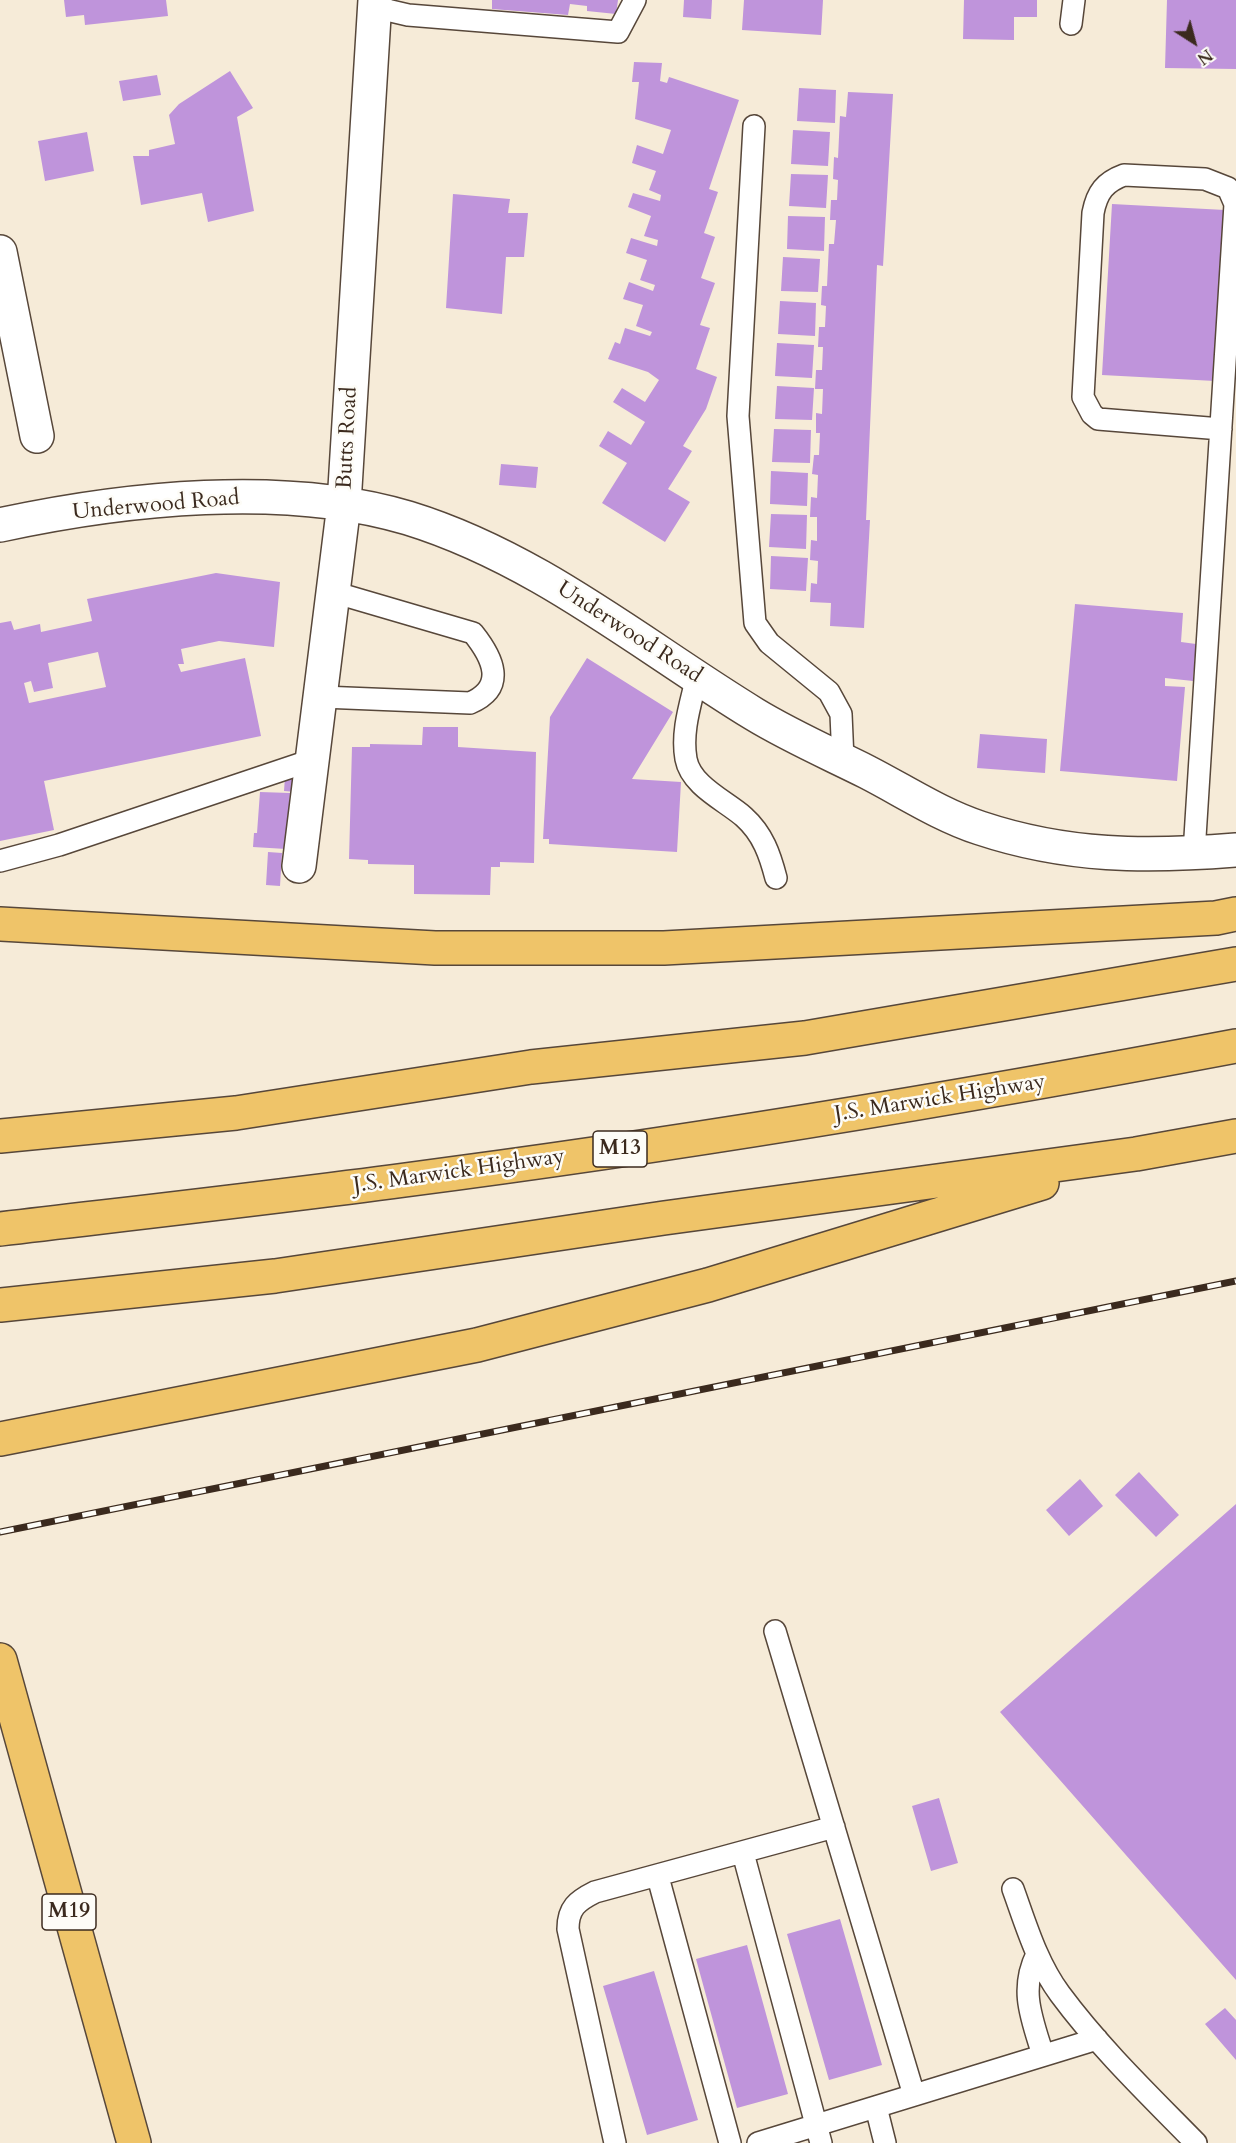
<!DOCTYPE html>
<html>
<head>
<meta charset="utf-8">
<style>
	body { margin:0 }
	#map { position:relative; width:1236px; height:2143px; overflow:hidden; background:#f6ebd8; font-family:Cardo,serif }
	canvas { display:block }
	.north { position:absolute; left:1164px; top:12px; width:60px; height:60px; -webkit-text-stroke:4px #fdfcf7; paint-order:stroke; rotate:144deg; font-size:16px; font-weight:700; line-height:24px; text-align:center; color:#3b2a1e }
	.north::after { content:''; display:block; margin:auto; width:21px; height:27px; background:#3b2a1e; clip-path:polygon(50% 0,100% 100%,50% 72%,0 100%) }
</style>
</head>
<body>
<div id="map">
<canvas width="1236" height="2143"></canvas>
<div class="north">N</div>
</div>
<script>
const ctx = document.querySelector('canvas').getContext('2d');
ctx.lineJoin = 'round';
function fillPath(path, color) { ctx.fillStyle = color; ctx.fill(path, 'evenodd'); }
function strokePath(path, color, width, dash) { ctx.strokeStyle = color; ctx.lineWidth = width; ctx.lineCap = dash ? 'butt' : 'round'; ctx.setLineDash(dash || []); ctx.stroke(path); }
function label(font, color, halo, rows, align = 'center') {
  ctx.font = font + ' Cardo,serif'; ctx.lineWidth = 5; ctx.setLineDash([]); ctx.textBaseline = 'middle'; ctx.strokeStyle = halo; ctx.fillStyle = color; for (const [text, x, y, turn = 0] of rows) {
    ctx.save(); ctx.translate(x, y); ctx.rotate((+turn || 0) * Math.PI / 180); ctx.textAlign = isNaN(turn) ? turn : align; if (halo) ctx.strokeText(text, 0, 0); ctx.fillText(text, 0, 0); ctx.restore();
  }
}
const building = new Path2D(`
	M64,0H166L168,16L85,25L84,15L66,17Z
	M492,0H618L616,14L587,11V6L570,4L568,15L492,9Z
	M684,0H712L711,19L683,17Z
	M744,0H823L821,35L742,30Z
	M964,0H1037V17H1014V40L963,39Z
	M1167,0H1236V69L1165,68Z
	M634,62L662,63L660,81L667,83L669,77L739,100L709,189L718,192L704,233L715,237L701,278L715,283L700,325L710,328L696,369L717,377L706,409L683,446L692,451L668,489L690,502L665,542L602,503L627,463L599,446L608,431L631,445L645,422L613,402L622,388L645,402L659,380L648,372L608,359L615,342L620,344L625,328L650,336L652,332L636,326L643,305L623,299L629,282L653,291L655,285L640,280L647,260L626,253L631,238L657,246L658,240L644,236L651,216L628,207L633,193L660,201L661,195L649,190L656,171L632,163L637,145L663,154L671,130L635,119L639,82H632Z
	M230,71L253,108L237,117L254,211L208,222L202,193L141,205L133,156H149V150L175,144L169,115L179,104Z
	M157,75L161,95L123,101L119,81Z
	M799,88L836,90L835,123L797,121Z
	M848,92L893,94L883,266L877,265L866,520H870L864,628L830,626L831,603L810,602L811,583L817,584L818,561L810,560L811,540L817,541V517H810L811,497L817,498L818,475L812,474L814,455H819L820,433H816V413L822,414L823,389H815L816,370H822L823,347H818L819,327H825L826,306L821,305L822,286H827L829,244H834L836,220H830L831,200H837L838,180L833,179L834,157L838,158L840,116L846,117Z
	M793,130L830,132L828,166L791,164Z
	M87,132L94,171L45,181L38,141Z
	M791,174L828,175L826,208L789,206Z
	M453,194L510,199L508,213H528L524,257H506L502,314L446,308Z
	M1112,204L1225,210L1215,381L1102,375Z
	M788,216L825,217L824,251L787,249Z
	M783,257L820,259L818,292L781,291Z
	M780,301L816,303L815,336L778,334Z
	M777,343L814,345L812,378L775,376Z
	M777,386L814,388L812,420L775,419Z
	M774,429L811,430L810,463L772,462Z
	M501,464L538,467L536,488L499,485Z
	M771,471L808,473L807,506L770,504Z
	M771,514L807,515L806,549L769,547Z
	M771,556L808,558L806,591L770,589Z
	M216,573L280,582L274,647L219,641L181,649L184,664H178L181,672L245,658L261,736L44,781L54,830L0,841V623L11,621L14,630L40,624L41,632L92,621L87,599ZM98,652L106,687L29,703L24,683L31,681L34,692L53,688L48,663Z
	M1075,604L1183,613L1181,642L1196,644L1193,681L1165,678V686L1185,687L1177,781L1060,771Z
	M587,658L673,712L632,779L681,782L677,852L549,844V839H543L550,717Z
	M423,727H458V747L536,752L534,863L500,862V867H491L490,895L414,894V865L368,864V860L349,859L352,747H370V744L422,745Z
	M980,734L1047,739L1045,773L977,768Z
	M285,777H296V792L284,791Z
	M260,792L290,793L286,849L253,847L254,833H257Z
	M268,852L282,853L280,886L266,885Z
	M1139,1472L1179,1515L1156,1537L1115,1495Z
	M1080,1479L1103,1506L1069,1536L1046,1510Z
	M1236,1504V1980L1000,1712Z
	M939,1798L958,1863L931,1871L912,1806Z
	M840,1919L882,2065L829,2080L787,1934Z
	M747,1945L788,2094L737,2108L696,1959Z
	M654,1971L698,2120L647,2135L603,1986Z
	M1225,2008L1236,2020V2060L1205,2024Z`);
const lane = new Path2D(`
	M374,7L408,15L618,32L635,0
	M1071,24L1074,0
	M754,126L738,416L755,623L769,643L829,692L841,714L843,760
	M697,676C691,703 681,731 686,759C691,786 726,801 744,817C763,834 770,855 776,878
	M322,697L470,703C507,687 493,658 473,633L333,592
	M1194,853L1235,204L1228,188L1205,179L1124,175C1105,182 1097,192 1093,213L1083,397L1092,414L1098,419L1221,429
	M0,861L59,845L312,760
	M775,1631L914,2095
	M743,1853L821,2143
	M658,1877L730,2143
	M1013,1889C1026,1925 1037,1963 1060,1994C1100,2048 1149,2095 1196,2143
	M1037,1954C1019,1990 1032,2019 1043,2055
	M876,2107L885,2143
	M615,2143L568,1929C568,1908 577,1901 595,1892L834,1827
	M758,2143L1097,2039`);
const street = new Path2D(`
	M0,252L37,436
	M0,525C125,498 285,481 408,518C538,558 641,645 754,714C790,736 829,753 867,772C904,791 940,815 980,828C1067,857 1146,857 1236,850
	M299,866L344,504L375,0`);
const highway = new Path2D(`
	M0,924L435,948H664L1216,918L1236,914
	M0,1136L236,1113L531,1067L805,1038L1236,964
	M0,1229C135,1213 270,1198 405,1180C683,1144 961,1098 1236,1046
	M0,1305L275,1276L664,1218L1136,1154L1236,1136
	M0,1439L477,1345L708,1285L1042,1183
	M0,1660L134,2143`);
const rail = new Path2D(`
	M0,1532L1236,1281`);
const shields = [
	[620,1149,54],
	[69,1912,54]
];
const shieldNames = [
	["M13",620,1149],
	["M19",69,1912]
];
const streetNames = [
	["Butts Road",348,438,-87],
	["Underwood Road",156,506,-5],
	["Underwood Road",629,633,33],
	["J.S. Marwick Highway",940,1099,-9],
	["J.S. Marwick Highway",459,1172,-8]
];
fillPath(building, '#bf94db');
strokePath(lane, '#57473a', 24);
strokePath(street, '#57473a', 36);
strokePath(highway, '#57473a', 36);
strokePath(lane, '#fff', 21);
strokePath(street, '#fff', 33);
strokePath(highway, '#efc469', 33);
strokePath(rail, '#3b2a1e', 7);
strokePath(rail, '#fdfcf7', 4.5, [14]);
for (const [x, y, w] of shields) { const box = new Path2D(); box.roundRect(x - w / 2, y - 18, w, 36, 4.5); ctx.fillStyle = '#fdfcf7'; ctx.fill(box); strokePath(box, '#3b2a1e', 1.5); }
label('bold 21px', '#3b2a1e', null, shieldNames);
label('22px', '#3b2a1e', '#fdfcf7', streetNames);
</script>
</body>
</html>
